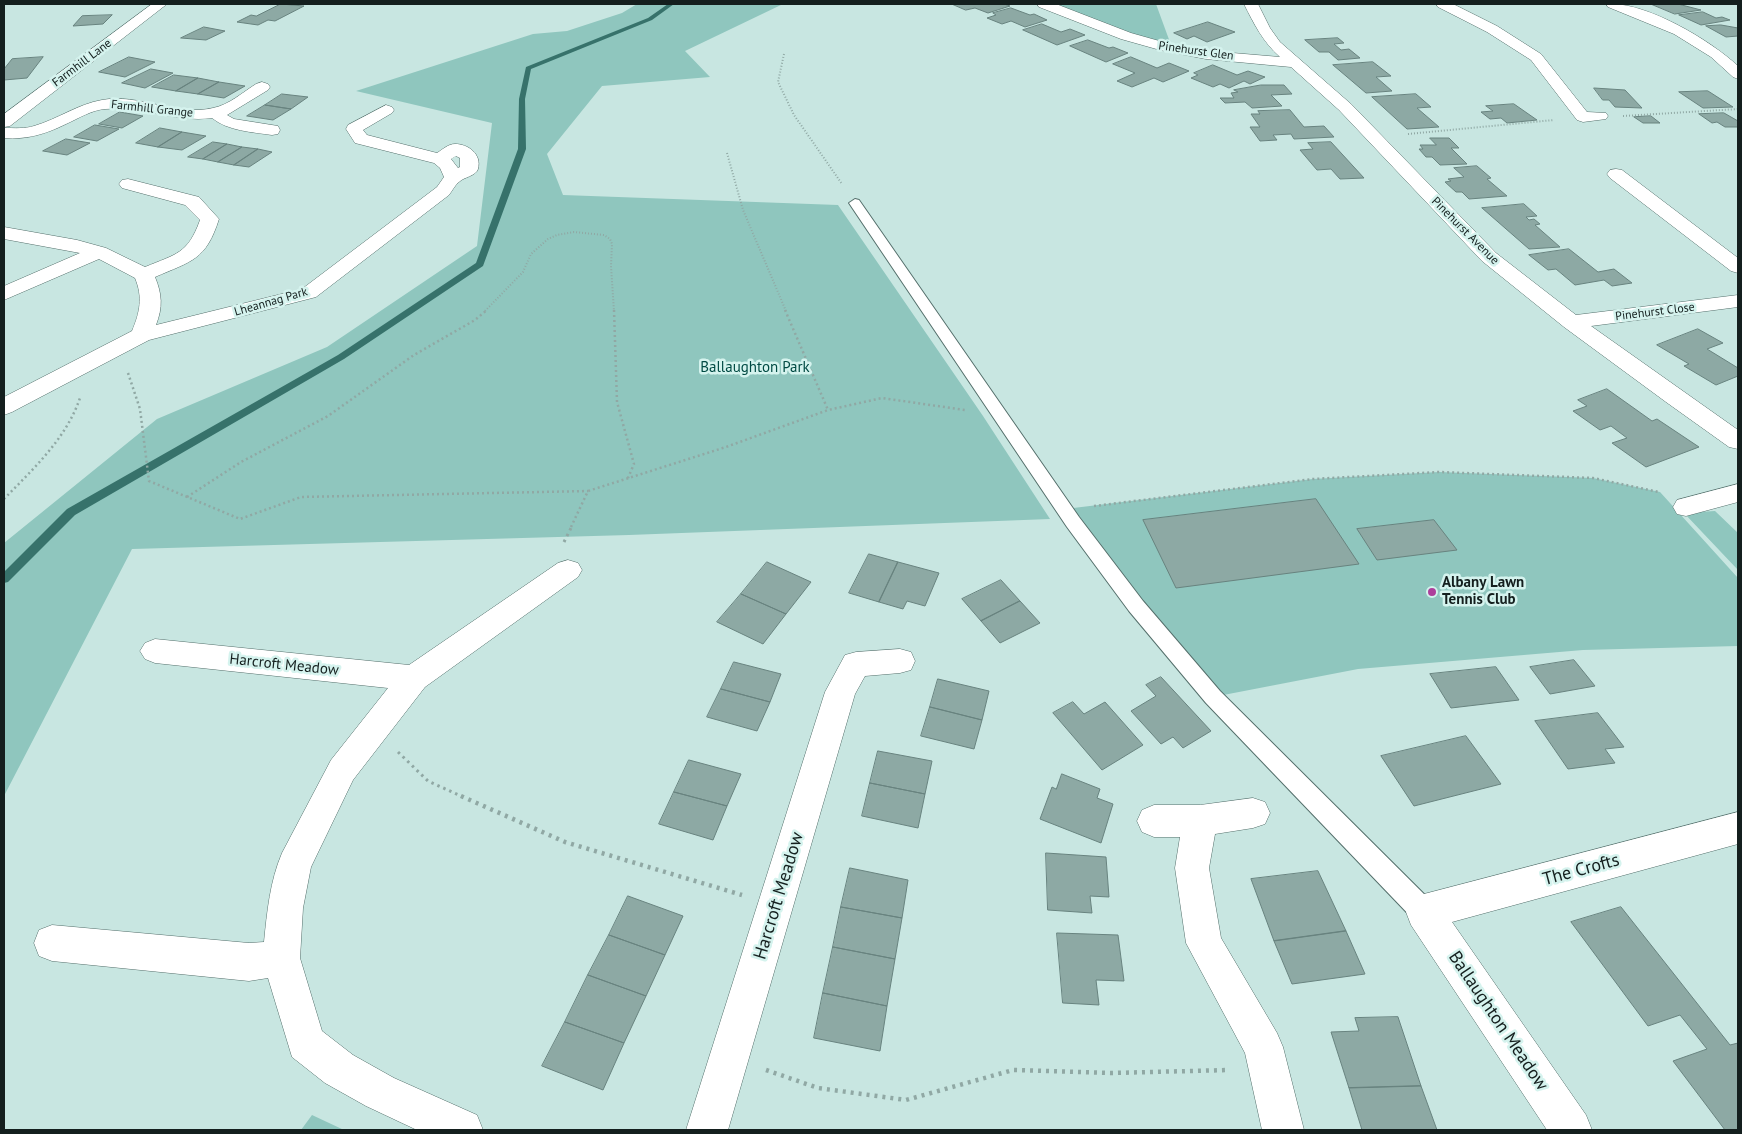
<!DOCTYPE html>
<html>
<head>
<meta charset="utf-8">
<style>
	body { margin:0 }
	#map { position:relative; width:1742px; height:1134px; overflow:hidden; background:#c8e6e1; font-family:"PT Sans",sans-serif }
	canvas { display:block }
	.frame { position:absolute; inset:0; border:5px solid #141f1e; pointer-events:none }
</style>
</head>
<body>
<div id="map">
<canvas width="1742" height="1134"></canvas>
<div class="frame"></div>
</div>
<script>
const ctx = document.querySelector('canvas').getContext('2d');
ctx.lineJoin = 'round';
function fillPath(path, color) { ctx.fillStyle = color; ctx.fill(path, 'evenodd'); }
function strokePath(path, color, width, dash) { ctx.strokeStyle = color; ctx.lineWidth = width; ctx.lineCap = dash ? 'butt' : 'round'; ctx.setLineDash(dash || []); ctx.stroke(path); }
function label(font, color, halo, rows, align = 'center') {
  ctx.font = font + ' "PT Sans",sans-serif'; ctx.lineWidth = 5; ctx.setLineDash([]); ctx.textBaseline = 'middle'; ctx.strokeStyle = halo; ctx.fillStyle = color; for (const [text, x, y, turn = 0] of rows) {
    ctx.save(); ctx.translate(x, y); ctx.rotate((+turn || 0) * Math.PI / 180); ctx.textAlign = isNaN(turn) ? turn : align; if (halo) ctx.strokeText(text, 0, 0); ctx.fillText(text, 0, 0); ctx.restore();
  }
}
const green = new Path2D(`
	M637,4H783L685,51L710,77L602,86L547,154L563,195L838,205L983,416L1050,519L629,535L132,549L4,796V543L157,419L327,347L477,246L492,123L356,91L533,34L567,31L622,13Z
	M1054,4H1156L1171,45L1145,39Z
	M1439,472L1593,478L1660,492L1738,578V646L1583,650L1358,669L1213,697L1065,509L1313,479Z
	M1715,511L1738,533V570L1684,513Z
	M312,1115L344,1130H301Z`);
const stream = new Path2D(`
	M668,4H674L652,20L531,69L525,99L526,149L483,266L344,359L75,515L8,582L4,583V572L67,509L338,355L476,263L518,149L519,99L526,67L648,18Z`);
const building = new Path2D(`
	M281,4L304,6L275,21L268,20L258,25L237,22L251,15L256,16Z
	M952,4H1004L1010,6L988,13L975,8L966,10Z
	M1651,4H1678L1701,10L1675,14Z
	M1011,8L1030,15L1034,14L1047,20L1025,27L1011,21L1002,24L987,18L996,15L993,13Z
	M1703,12L1716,18L1722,17L1730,20L1701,25L1679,15Z
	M112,15L103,24L73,26L82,16Z
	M1208,22L1235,32L1207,42L1194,36L1187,39L1174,33Z
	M1042,24L1061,32L1070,29L1085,35L1057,45L1023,30Z
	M1721,25L1738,28V36L1726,37L1706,26Z
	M204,27L225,31L206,40L181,38Z
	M1338,38L1344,43L1334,44L1341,50L1349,49L1360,58L1338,60L1329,52H1319L1305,40Z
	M1088,40L1109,48L1113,47L1128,53L1106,62L1070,46Z
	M43,57L27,78L4,80V69L12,59Z
	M129,57L155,62L125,77L99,72Z
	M1131,57L1157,68L1169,63L1189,71L1163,82L1154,78L1132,87L1117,81L1135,73L1113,64Z
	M1373,62L1391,76L1376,77L1392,91L1366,93L1333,65Z
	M1213,65L1237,75L1248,71L1265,77L1250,84L1244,81L1229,88L1220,84L1213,87L1191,78L1198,75L1194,73Z
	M151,69L173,73L145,88L122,83Z
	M174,75L198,78L176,91L152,87Z
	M198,78L219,82L198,94L176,91Z
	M219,82L245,86L224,98L198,94Z
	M1261,85H1284L1292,94L1271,95L1282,106L1252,108L1245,102L1225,103L1220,98H1234L1231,93L1238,92L1234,90Z
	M1594,88L1625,90L1642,108L1615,107L1609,100H1603Z
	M1708,91L1733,107L1703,108L1679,92Z
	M282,94L308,97L291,109L265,105Z
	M1416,94L1431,107L1417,108L1439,127L1407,129L1372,97Z
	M1514,104L1537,120L1507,123L1501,118L1490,119L1481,112L1493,111L1486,106Z
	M265,105L291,109L273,120L247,116Z
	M1290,110L1304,127L1324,126L1334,137L1294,139L1291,134L1273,135L1277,140L1260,141L1250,127H1260L1251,114H1260L1258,111Z
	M120,112L143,116L122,128L99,124Z
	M1724,113L1738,121V127H1725L1717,122L1712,123L1699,114Z
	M1651,116L1660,123H1643L1634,117Z
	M95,125L119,129L97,141L74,137Z
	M160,128L182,132L158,147L136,143Z
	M182,132L206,136L182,150L158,147Z
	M1430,138H1449L1459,148H1451L1467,164L1440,165L1432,157H1426L1419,149H1423L1420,145H1436Z
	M66,139L90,143L67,155L43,151Z
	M213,142L227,144L203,159L188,157Z
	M1331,142L1364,178L1340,179L1331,169L1317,170L1300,150L1313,149L1308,143Z
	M227,144L242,147L218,162L203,159Z
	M242,147L258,149L234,165L218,162Z
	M258,149L272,152L249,167L234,165Z
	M1477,166L1491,178L1487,179L1507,196L1469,199L1462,192H1456L1445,182L1451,181L1448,179L1464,177L1454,168Z
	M1524,204L1537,216L1526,217L1529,220L1534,219L1540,224L1535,225L1560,247L1529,249L1482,208Z
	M1569,249L1598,272L1614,269L1632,283L1612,286L1604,280L1575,285L1556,269L1548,270L1529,255Z
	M1698,329L1723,343L1707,349L1738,368V376L1716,385L1684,366L1689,364L1657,345Z
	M1607,389L1652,421L1657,419L1699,447L1646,467L1612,443L1627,438L1611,426L1600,430L1573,411L1587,406L1578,400Z
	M1316,499L1359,564L1176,588L1143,520Z
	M1434,520L1457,550L1377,560L1357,529Z
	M869,554L898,562L879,602L849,593Z
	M767,562L811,582L786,614L741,594Z
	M898,562L939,573L925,606L907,601L903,609L879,602Z
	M1001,580L1020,601L981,621L962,599Z
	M741,594L786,614L763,644L717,622Z
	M1020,601L1040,623L1000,643L981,621Z
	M1574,660L1595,686L1550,694L1530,667Z
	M734,662L781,674L770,702L721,689Z
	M1496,667L1519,700L1451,708L1430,674Z
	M1161,677L1211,731L1183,748L1173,737L1161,744L1131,711L1156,696L1146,685Z
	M938,679L989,691L982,720L930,707Z
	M721,689L770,702L757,731L707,717Z
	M1073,702L1084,714L1105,702L1143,745L1102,770L1053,713Z
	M930,707L982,720L974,749L921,736Z
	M1598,713L1624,747L1605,749L1615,763L1568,769L1535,721Z
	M1466,736L1501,784L1414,806L1381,756Z
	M878,751L932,761L925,794L870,783Z
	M689,760L741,774L727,806L674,792Z
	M1062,774L1100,789L1097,798L1113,804L1101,843L1040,819L1052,787L1056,789Z
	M870,783L925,794L918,828L862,816Z
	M674,792L727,806L713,840L659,824Z
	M1046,853L1106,857L1109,897L1090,896L1092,913L1048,910Z
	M850,868L908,880L902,918L841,907Z
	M1318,871L1346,931L1274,941L1251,879Z
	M628,896L683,916L665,955L609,935Z
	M841,907L902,918L895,959L833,947Z
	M1621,907L1730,1045L1738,1043V1130H1725L1673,1061L1707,1049L1680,1015L1648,1026L1571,922Z
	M1346,931L1365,974L1292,984L1274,941Z
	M1057,933L1118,935L1124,981L1096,980L1099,1005L1063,1003Z
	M609,935L665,955L646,996L588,975Z
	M833,947L895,959L887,1006L823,993Z
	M588,975L646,996L624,1043L565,1022Z
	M823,993L887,1006L880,1051L814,1038Z
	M1398,1017L1421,1086L1349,1088L1331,1032L1359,1031L1355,1018Z
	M565,1022L624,1043L603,1090L542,1066Z
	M1421,1086L1437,1130H1362L1349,1088Z`);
const pathFar3 = new Path2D(`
	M784,54L778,82L794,115L842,184
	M1623,116L1738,109
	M1408,134L1554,120
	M727,153L743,210L786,311
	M485,311L523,272L531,254L548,239L557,235L574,232L604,235L610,239L612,244L611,266L614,311`);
const pathFar2 = new Path2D(`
	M614,310L617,402L634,464L628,478
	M785,310L828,410
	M128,373L140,409L149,481L240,519L301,497L588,491
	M187,497L241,462L328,416L414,355L475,320L487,310
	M4,499C33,469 66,439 80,398
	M1094,506L1313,479L1439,472L1593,478L1659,492
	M571,527L588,491L726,447L828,410L882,398L965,410`);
const pathFar1 = new Path2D(`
	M564,542L572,526
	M398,752L428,781L463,797`);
const path = new Path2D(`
	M461,796L565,842L742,895
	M766,1070L818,1088L906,1100L1013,1070L1112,1073L1229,1070`);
const lane = new Path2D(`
	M855,199L859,200L1079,517L1143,601L1220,691L1433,903L1436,912L1433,921L1424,924L1415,921L1206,703L1129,611L1067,527L849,203Z`);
const street = new Path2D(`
	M152,4H167L10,126L4,127V114Z
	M1037,4H1056L1131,33L1177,46L1221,52L1280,57C1263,42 1254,24 1244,4H1258L1270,28L1280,42L1351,104L1496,253L1576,315L1738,295V307L1591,326L1738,430V449L1729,447L1666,402L1564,327L1482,261L1339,110L1291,67L1206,59L1160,50L1121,39L1039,7Z
	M1436,4H1453L1497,26L1541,54L1587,112L1606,113L1608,116L1606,119L1583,122L1577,120L1531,60L1487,32L1438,7Z
	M1606,4C1645,1 1710,40 1738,66V79L1733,77L1711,57L1674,34L1608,7Z
	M262,82L268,84L270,87L268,90L227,115L234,119L278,126L280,130L278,134L272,135C252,132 228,131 212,118C175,123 141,105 105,109C92,110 79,118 66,124C46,134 26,140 4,138V128C14,128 25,129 34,126C58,119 78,104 102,100C139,93 176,117 213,108C229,105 243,92 256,84Z
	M386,105L392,107L394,110L392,113L363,130L367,135L437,153C442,150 448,144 455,144C468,144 482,154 478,169C476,176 464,177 459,182C455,185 452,191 449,195L316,297L149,340L12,412L4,415V397L132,331C140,312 143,297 135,278L99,259L4,300V286L80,253L4,239V227L77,240L106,248L145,267C176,254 188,254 200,220L185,205L122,188L119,184L122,180L128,179L199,197L219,219C206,260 192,261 155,277C162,294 163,307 156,325L302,289L437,187L444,177L440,168L434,163L355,143L346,129L348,125ZM456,156L460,158V167L458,168L451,159Z
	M1616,169L1622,170L1738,258V273L1731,271L1610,178L1607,174L1610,170Z
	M1738,484V502L1686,516L1677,514L1673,507L1677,500Z
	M568,560L578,563L582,570L578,577L425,687L353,780L311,867L303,908L300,958L322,1031L353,1055L394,1078L477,1115L483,1130H417L366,1106L325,1083L292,1057L268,978L249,981L52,961L39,956L34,943L39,930L52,925L249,943L264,942C267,912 270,881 282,853L331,760L388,688L155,663L145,659L140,651L145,643L155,639L409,665L558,563Z
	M900,649L911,652L915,661L911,670L900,673L865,676L855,694L728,1130H686L825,692L845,655L856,652Z
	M1253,798L1265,802L1270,813L1265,824L1253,828L1215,834L1209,868L1221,938L1277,1033L1283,1047L1304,1130H1262L1245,1053L1186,943L1175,868L1180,837H1154L1142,832L1137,821L1142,810L1154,805H1200Z
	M1738,812V844L1452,922L1586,1115L1592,1130H1547L1411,925L1406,912L1411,899L1424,894Z`);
const markers = [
	[1432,592,5,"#ad3e9b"]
];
const farStreetnames = [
	["Pinehurst Glen",1196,51,8],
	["Farmhill Lane",82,63,-37],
	["Farmhill Grange",152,109,6],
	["Pinehurst Avenue",1465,231,45],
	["Lheannag Park",271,302,-16],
	["Pinehurst Close",1655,312,-7]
];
const parkNames = [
	["Ballaughton Park",755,368]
];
const poiNames = [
	["Albany Lawn",1442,583],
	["Tennis Club",1442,600]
];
const streetNames = [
	["Harcroft Meadow",284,665,6]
];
const nearStreetnames = [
	["The Crofts",1581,870,-15],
	["Harcroft Meadow",779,896,-73],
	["Ballaughton Meadow",1498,1021,56]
];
fillPath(green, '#8fc6be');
fillPath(stream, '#37726b');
fillPath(building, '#8da9a4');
strokePath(building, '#68837f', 1);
strokePath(lane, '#546f6b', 2);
strokePath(street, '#546f6b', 1);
strokePath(pathFar3, '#90a8a4', 2, [1, 2]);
strokePath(pathFar2, '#90a8a4', 2.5, [2, 3]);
strokePath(pathFar1, '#90a8a4', 3, [2.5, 4]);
strokePath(path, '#90a8a4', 4.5, [3, 5]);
fillPath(lane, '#fff');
fillPath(street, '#fff');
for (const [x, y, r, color] of markers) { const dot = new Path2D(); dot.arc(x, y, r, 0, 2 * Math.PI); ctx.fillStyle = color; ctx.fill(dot); strokePath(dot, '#d5f3ee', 2); }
label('12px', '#141f1e', '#d5f3ee', farStreetnames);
label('15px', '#004a43', '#d5f3ee', parkNames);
label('bold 15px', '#141f1e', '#d5f3ee', poiNames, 'left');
label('15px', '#141f1e', '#d5f3ee', streetNames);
label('18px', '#141f1e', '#d5f3ee', nearStreetnames);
</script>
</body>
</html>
